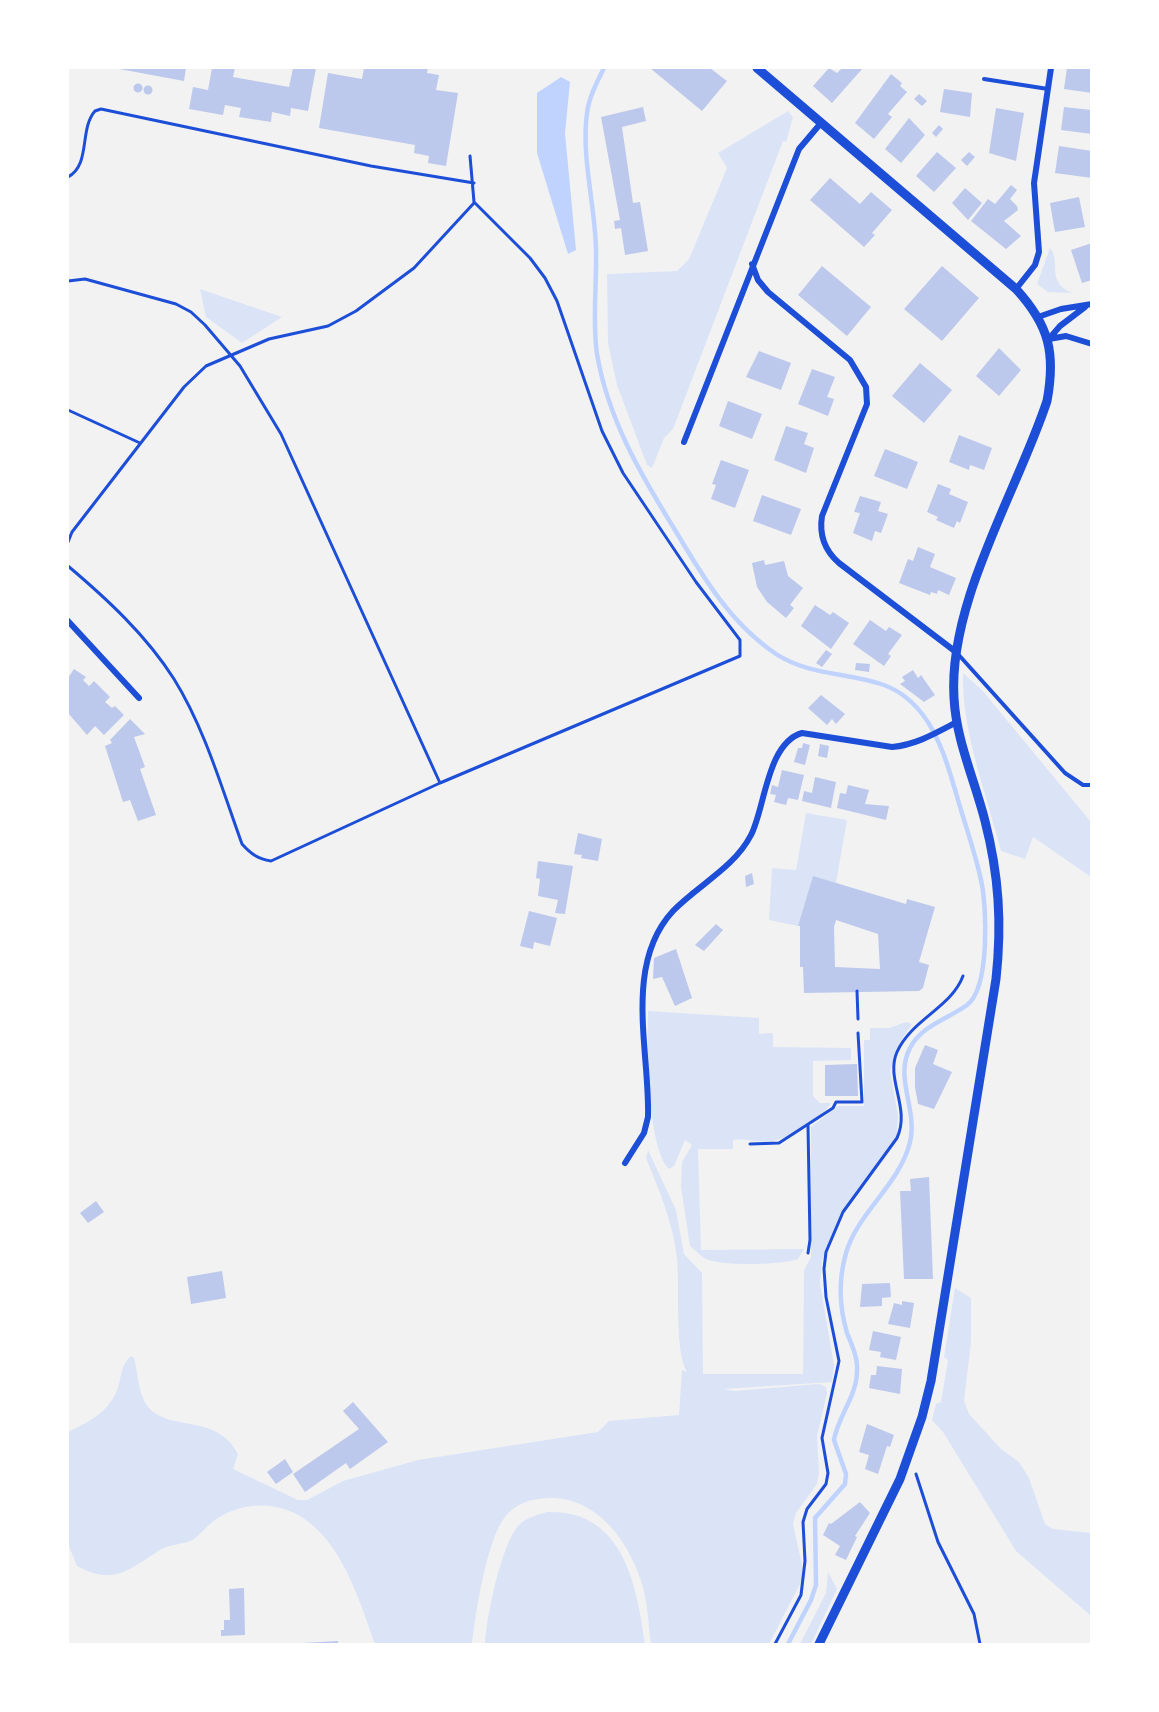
<!DOCTYPE html>
<html>
<head>
<meta charset="utf-8">
<style>
	body { margin:0 }
	#map { position:relative; width:1159px; height:1712px; overflow:hidden; background:#f2f2f2; font-family:Helvetica,sans-serif }
	canvas { display:block }
	.frame { position:absolute; inset:0; border:69px solid #fff; pointer-events:none }
</style>
</head>
<body>
<div id="map">
<canvas width="1159" height="1712"></canvas>
<div class="frame"></div>
</div>
<script>
const ctx = document.querySelector('canvas').getContext('2d');
ctx.lineJoin = 'round';
function fillPath(path, color) { ctx.fillStyle = color; ctx.fill(path, 'evenodd'); }
function strokePath(path, color, width, dash) { ctx.strokeStyle = color; ctx.lineWidth = width; ctx.lineCap = dash ? 'butt' : 'round'; ctx.setLineDash(dash || []); ctx.stroke(path); }
const green = new Path2D(`
	M788,111L793,117L786,142L783,141L673,429L664,438L652,468L647,465L617,385L608,343L607,274L677,271L689,259L727,168L718,153Z
	M1050,248C1062,263 1045,281 1072,293L1048,292L1037,284Z
	M200,289L282,317L242,343L206,317Z
	M963,673L982,690L1091,822V877L1033,837L1025,859L1001,851C987,796 961,729 963,673Z
	M806,813L847,820L836,883L813,877L798,926L769,920L772,868L796,870Z
	M648,1011L759,1018V1034L773,1033V1047L851,1048V1060L813,1061V1096L820,1103H831C825,1116 786,1140 772,1141C759,1143 746,1138 733,1140V1149H698L701,1250L804,1249L798,1259C780,1265 728,1266 709,1260C702,1258 696,1251 690,1246L681,1187L682,1162L692,1145L685,1140L674,1166L669,1169C647,1148 647,1043 648,1011Z
	M906,1022L912,1024L900,1042L890,1071L898,1116L897,1137L843,1214L822,1260L820,1284L834,1365L832,1382L724,1389L734,1391L819,1384L826,1387L827,1393L817,1436L819,1473L817,1484L796,1513L793,1524L802,1565V1580L769,1644H651C648,1624 648,1601 641,1581C629,1543 599,1500 554,1498C535,1498 518,1501 505,1517C487,1539 475,1615 472,1644H375C357,1593 334,1514 270,1506C253,1504 233,1508 218,1518C208,1524 202,1533 194,1539C187,1544 169,1544 160,1550C128,1570 114,1586 77,1566L68,1544V1432C87,1423 109,1412 117,1390C122,1378 120,1365 131,1356L134,1358C138,1373 138,1391 146,1404C166,1434 216,1411 238,1454L233,1469L298,1500H307L343,1481L418,1460L598,1432L609,1421L679,1415L682,1370L687,1372C674,1351 680,1286 677,1258C673,1223 659,1190 646,1158L648,1150L676,1210L684,1254L702,1273L703,1374H803L804,1270L811,1257V1127L838,1106H864V1040H870V1028H889Z
	M955,1288L971,1298V1342L964,1401L969,1414L1001,1449L1019,1462L1029,1478L1045,1524L1053,1529L1091,1533V1616L1016,1551L943,1432L932,1420L936,1404L941,1402L948,1360L944,1357Z
	M547,1512C623,1509 637,1585 645,1644H485C486,1618 501,1546 518,1526C525,1518 536,1515 547,1512Z
	M828,1572L837,1589L811,1644H800L826,1593Z`);
const water = new Path2D(`
	M561,77L570,82L565,133L576,250L568,254L537,153V93Z`);
const stream = new Path2D(`
	M604,68C597,82 589,97 587,113C581,157 595,204 596,249C597,284 592,320 597,354C608,419 641,475 675,530C703,577 730,623 776,654C810,676 847,672 884,685C935,704 947,764 961,810C968,833 976,857 981,880C987,906 990,988 967,1005C948,1019 922,1025 910,1048C894,1078 918,1110 910,1142C900,1184 858,1212 846,1253C838,1281 839,1306 847,1333C852,1345 858,1358 857,1371C857,1396 838,1416 834,1440L846,1474L845,1484L815,1518L816,1585L811,1600L788,1644`);
const building = new Path2D(`
	M114,68H186L184,81Z
	M212,68H235L233,77L289,87L293,68H316L308,111L291,108L290,116L272,112L271,122L239,117L241,108L225,105L223,115L189,109L193,87L208,90Z
	M364,68H428L427,73L439,75L436,90L458,93L446,166L428,163L429,156L414,153L415,145L319,128L328,73L362,79Z
	M650,68H710L727,81L702,111Z
	M829,68L837,73L842,68H863L832,103L813,86Z
	M1067,68H1092V93L1064,89Z
	M891,74L902,83L900,86L907,92L888,114L892,117L874,139L855,123Z
	M133.5 88a4.5 4.5 0 1 1 9 0a4.5 4.5 0 1 1-9 0Z
	M143.5 90a4.5 4.5 0 1 1 9 0a4.5 4.5 0 1 1-9 0Z
	M944,89L972,93L970,117L940,112Z
	M919,94L927,101L922,106L914,99Z
	M643,107L646,121L622,127L633,203L640,202L648,251L625,255L621,228L615,229L614,221L620,220L601,117Z
	M1064,107L1092,110V134L1061,130Z
	M996,108L1024,113L1016,161L989,153Z
	M909,118L925,135L901,163L885,149Z
	M939,125L943,129L936,137L932,133Z
	M1059,146L1092,151V178L1055,173Z
	M937,152L956,168L934,192L916,176Z
	M969,152L975,157L967,166L961,160Z
	M830,178L860,204L871,192L892,210L872,233L875,235L864,247L810,200Z
	M1011,185L1017,190L1010,199L1017,206L1018,210L1004,221L1021,236L1006,249L971,221L988,199L995,204Z
	M965,188L982,203L968,220L952,203Z
	M1079,197L1085,227L1055,232L1050,203Z
	M1092,243V280L1082,283L1071,250Z
	M822,266L871,307L847,336L798,295Z
	M942,266L979,298L942,341L904,309Z
	M999,348L1021,370L999,396L976,376Z
	M759,351L791,363L781,390L746,377Z
	M920,363L952,390L924,423L892,396Z
	M812,369L835,377L827,397L834,399L828,416L798,404Z
	M728,401L762,414L752,439L719,426Z
	M786,426L808,433L804,444L814,448L806,473L774,460Z
	M959,435L992,448L984,470L970,465L969,470L949,462Z
	M885,449L918,462L907,489L874,476Z
	M721,460L749,470L735,508L711,499L716,485L712,484Z
	M938,484L951,489L949,494L968,502L960,523L957,521L954,528L936,520L938,517L927,512Z
	M762,495L801,509L791,535L753,521Z
	M860,496L881,502L878,511L888,514L881,533L875,531L872,541L853,533L860,513L854,512Z
	M918,547L935,554L930,567L956,578L949,595L938,590L937,594L931,592L930,595L899,583L908,559L913,561Z
	M764,560L765,565L784,561L788,576L803,588L790,605L794,608L786,618L767,602L757,587L752,563Z
	M815,605L830,615L833,612L849,623L831,649L801,626Z
	M870,620L886,631L889,627L902,635L888,654L891,656L884,666L853,644Z
	M826,650L832,654L822,667L816,663Z
	M856,663L870,664L869,672L855,670Z
	M74,669L86,677L83,680L89,686L94,681L110,697L105,702L112,708L115,706L124,715L104,735L95,726L87,735L68,713V678Z
	M913,670L918,678L921,675L935,695L924,702L900,684L905,681L902,677Z
	M821,695L845,714L836,724L832,719L827,725L808,708Z
	M130,719L145,734L134,737L145,767L140,769L156,815L138,821L130,800L123,802L105,746L112,743L110,740Z
	M803,743L810,745L805,765L794,762L798,748H802Z
	M820,744L829,746L827,758L818,756Z
	M782,770L804,775L798,800L788,798L786,805L774,802L776,795L770,794L772,785L778,787Z
	M815,777L836,782L831,808L802,801L804,791L812,793Z
	M848,785L869,790L865,804L889,806L886,820L837,808L840,793L846,794Z
	M578,833L602,839L598,861L581,858L582,855L574,854Z
	M538,861L573,866L565,914L555,913L558,900L538,896L540,879L536,878Z
	M752,873L754,884L746,887L745,876Z
	M813,876L906,904L907,899L935,907L919,962L929,965L923,988L919,991L804,993L803,967H800V926H798ZM836,920L878,934L880,969L835,967L834,927Z
	M529,911L557,918L550,946L534,942L533,949L520,946Z
	M716,924L723,930L704,951L695,945Z
	M676,949L692,998L675,1006L662,977L653,979L654,958Z
	M925,1045L938,1050L933,1064L952,1072L934,1109L918,1104L915,1087V1068Z
	M857,1064L858,1096H825V1065Z
	M929,1177L933,1279H904L900,1191H911L910,1179Z
	M96,1201L104,1212L88,1223L80,1213Z
	M222,1271L226,1298L191,1304L187,1277Z
	M890,1283L891,1297L882,1298V1306L860,1307L862,1284Z
	M902,1301L914,1303L910,1328L888,1324L894,1303L902,1305Z
	M873,1331L901,1337L896,1360L880,1357L881,1352L869,1350Z
	M877,1366L902,1369L900,1394L869,1388L871,1375H876Z
	M353,1402L388,1442L350,1469L346,1463L305,1492L293,1474L359,1429L343,1411Z
	M867,1424L894,1435L890,1447L887,1446L878,1474L865,1469L869,1455L859,1452Z
	M285,1459L293,1472L276,1484L267,1472Z
	M860,1502L870,1513L855,1536L857,1537L846,1560L835,1555L840,1546L823,1535L829,1523L831,1524Z
	M244,1588L245,1635L221,1636V1630H224V1620H230L229,1589Z
	M338,1641V1644H302V1643Z`);
const path = new Path2D(`
	M68,177C91,165 79,129 95,111L101,109L371,166L474,183
	M68,281L85,279L176,304L191,312L205,325L240,366L281,434L440,783
	M68,410L140,443
	M68,542L72,532L184,387L206,366L269,339L328,326L356,311L414,268L474,203
	M68,566C107,599 146,635 174,679C205,729 222,789 242,844C251,854 258,859 271,861L440,783L740,656V640L696,582L623,473L602,431L557,301L545,278L530,258L474,202L470,156
	M857,991L858,1019
	M808,1125L810,1240L808,1253
	M750,1144L779,1143L833,1108L836,1102H862L858,1033
	M916,1474L938,1542L974,1614L980,1644
	M775,1644L801,1595L805,1561L803,1522L807,1509L826,1484L828,1473L822,1438L839,1361L826,1297L824,1269L826,1252L843,1212L897,1138C911,1108 885,1079 897,1052C912,1019 951,1008 963,976`);
const service = new Path2D(`
	M984,79L1048,89
	M957,653L1065,773L1083,785H1092`);
const minor = new Path2D(`
	M752,264L758,280L768,292L850,360L866,387L867,404L822,516C819,535 824,550 839,563L956,652
	M1016,289L1035,265L1039,252L1034,183L1051,68
	M1038,317L1061,309L1092,304
	M1049,339L1066,336L1092,344
	M1048,340L1060,326L1085,307
	M684,442L799,149L821,123
	M68,621L139,698
	M625,1163L644,1133L648,1117C650,1052 623,965 673,911C698,885 734,868 751,835C765,808 767,743 802,733L892,747C916,745 936,733 957,722`);
const tertiary = new Path2D(`
	M757,68L1016,289C1049,325 1056,353 1047,401C1017,492 948,602 954,698C956,740 975,781 985,821C999,875 1002,924 996,979L931,1381L922,1417L900,1479L819,1644`);
fillPath(green, '#dbe4f7');
fillPath(water, '#bfd3fe');
strokePath(stream, '#bfd3fe', 4.5);
fillPath(building, '#bdc9ec');
strokePath(path, '#1d4ed8', 3);
strokePath(service, '#1d4ed8', 4);
strokePath(minor, '#1d4ed8', 6);
strokePath(tertiary, '#1d4ed8', 9);
</script>
</body>
</html>
